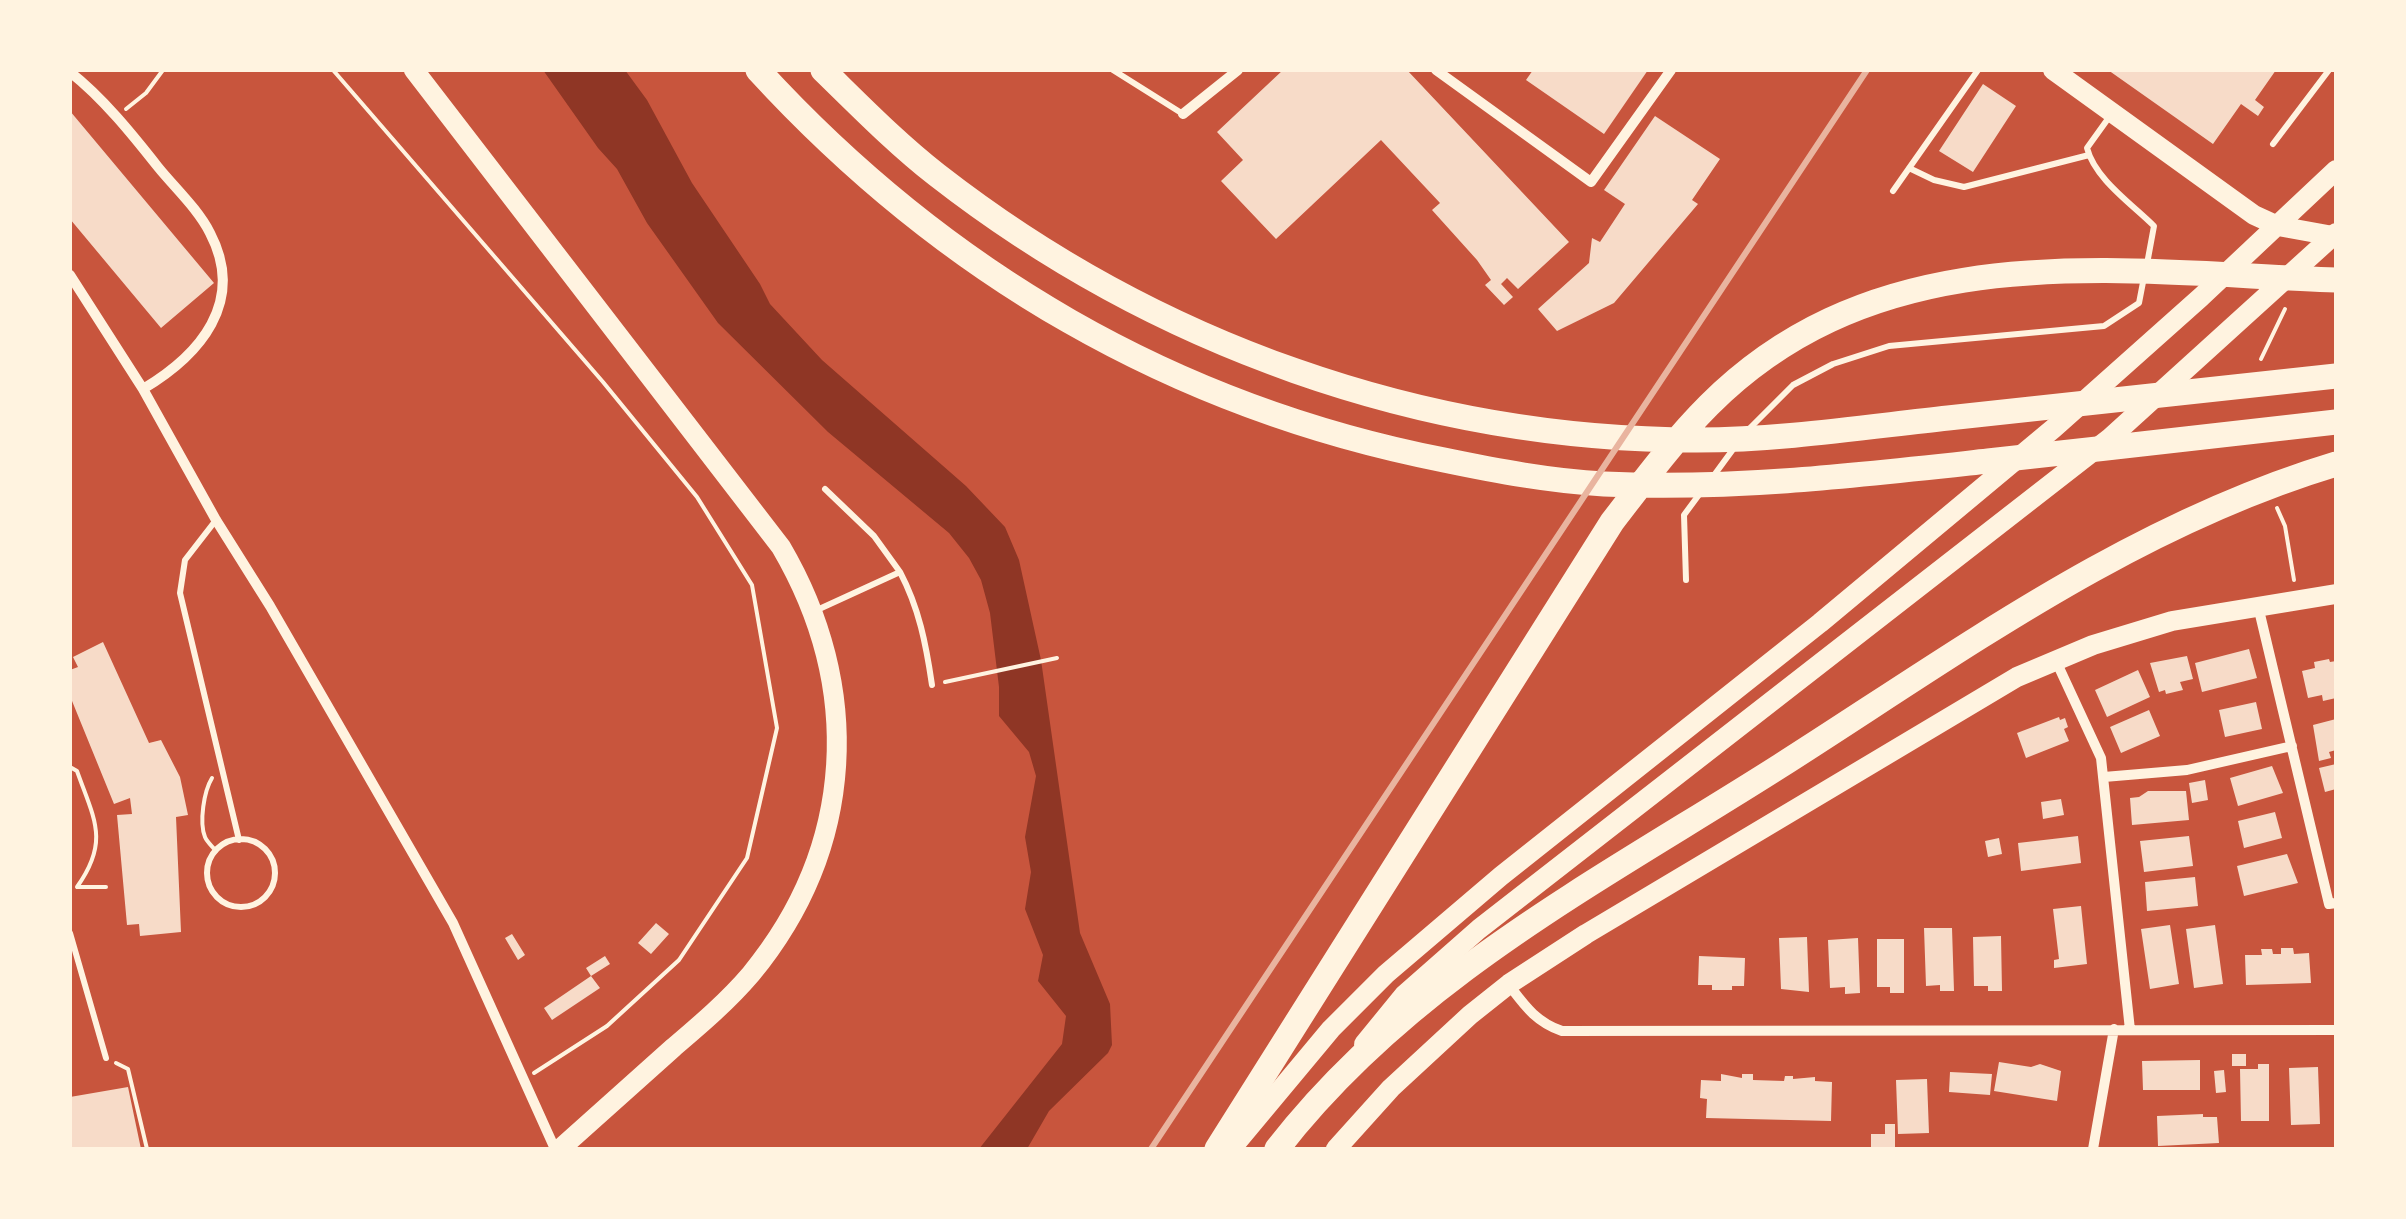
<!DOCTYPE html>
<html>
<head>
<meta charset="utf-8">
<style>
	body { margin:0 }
	#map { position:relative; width:2406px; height:1219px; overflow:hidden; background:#c8553d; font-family:Quicksand,sans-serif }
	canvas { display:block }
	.frame { position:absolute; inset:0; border:72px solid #fff3e0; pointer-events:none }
</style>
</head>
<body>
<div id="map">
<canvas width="2406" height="1219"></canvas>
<div class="frame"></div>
</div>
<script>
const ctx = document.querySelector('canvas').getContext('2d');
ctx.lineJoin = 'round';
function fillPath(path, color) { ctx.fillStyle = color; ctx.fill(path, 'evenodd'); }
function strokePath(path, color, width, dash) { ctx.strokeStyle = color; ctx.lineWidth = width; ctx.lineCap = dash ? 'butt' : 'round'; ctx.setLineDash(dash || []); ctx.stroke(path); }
const water = new Path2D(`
	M543,70H625L647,100L692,183L760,284L770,304L822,360L966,486L1005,527L1019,560L1041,660L1080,933L1110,1004L1112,1045L1108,1053L1049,1111L1027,1149H979L1062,1044L1066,1016L1038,981L1043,955L1025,909L1031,872L1025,837L1036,776L1029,752L999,716V687L990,613L981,580L969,558L949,533L828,432L718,323L647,223L617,169L598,148Z`);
const building = new Path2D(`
	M1283,70H1407L1569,242L1518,289L1507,278L1501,284L1513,297L1504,305L1485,285L1491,280L1477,260L1432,210L1440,203L1381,140L1276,239L1221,181L1243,160L1217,132Z
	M1533,70H1648L1604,134L1526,80Z
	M2108,70H2276L2255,100L2264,107L2258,116L2241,104L2213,144Z
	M1983,84L2016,106L1973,172L1939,151Z
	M70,111L214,283L161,328L70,219Z
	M1655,116L1720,159L1692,200L1698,204L1614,303L1557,331L1538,309L1589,263L1592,238L1600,242L1625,204L1604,190Z
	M103,642L149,743L161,740L180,777L188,815L176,817L181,932L140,936L139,924L127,925L117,815L132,814L130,798L114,804L70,696V670L78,667L73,657Z
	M2249,649L2257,678L2202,692L2195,663Z
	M2187,656L2193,679L2180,682L2183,690L2166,694L2165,690L2159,692L2150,663Z
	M2329,659L2330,662L2336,661V698L2323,701L2322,695L2308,698L2302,671L2315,668L2314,662Z
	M2138,670L2150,697L2107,717L2095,690Z
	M2256,702L2262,729L2225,737L2219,710Z
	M2149,710L2160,736L2121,753L2110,727Z
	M2059,717L2060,720L2065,718L2068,727L2064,729L2069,741L2026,758L2017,733Z
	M2336,719V750L2329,752L2331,758L2319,761L2313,725Z
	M2336,764V789L2325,792L2319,768Z
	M2272,766L2283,793L2238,806L2230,778Z
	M2205,780L2208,800L2192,803L2189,783Z
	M2148,791H2186L2189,820L2132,825L2130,798L2139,797Z
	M2061,799L2064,815L2043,819L2041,802Z
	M2275,812L2282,838L2244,848L2238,821Z
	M2078,836L2081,863L2021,871L2018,843Z
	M2189,836L2193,866L2144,872L2140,841Z
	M1999,838L2002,854L1988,857L1985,841Z
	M2287,854L2298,883L2244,896L2237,866Z
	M2195,877L2198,906L2147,911L2145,882Z
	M2081,906L2087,964L2054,968V960L2059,959L2053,909Z
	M656,923L669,934L651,954L638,943Z
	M2170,925L2179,984L2150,989L2141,929Z
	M2215,925L2223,984L2194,988L2186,929Z
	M1924,928H1952L1954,991H1940V985L1926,986Z
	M512,934L525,955L518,960L505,938Z
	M2001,936L2002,991H1988V986H1974L1973,937Z
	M1807,937L1809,992L1781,989L1779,938Z
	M1858,938L1860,993L1845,994V987L1830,988L1828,940Z
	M1877,939H1904V993H1890V987H1877Z
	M2281,948H2293L2294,954L2309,953L2311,983L2246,985L2245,955H2262L2261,949H2272L2273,954H2281Z
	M605,956L610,964L591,976L586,968Z
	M1699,956L1745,958L1744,986H1732V990H1712V985H1698Z
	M591,976L600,988L552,1020L544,1008Z
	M2232,1054H2246V1066H2232Z
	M2200,1060V1090H2143L2142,1061Z
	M1999,1062L2031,1067L2040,1064L2061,1071L2057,1101L1994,1091Z
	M2258,1064H2269V1121H2241L2240,1069H2258Z
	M2318,1067L2320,1124L2291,1125L2289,1068Z
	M2224,1070L2226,1092L2216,1093L2214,1071Z
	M1950,1072L1992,1074L1990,1095L1949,1092Z
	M1721,1074L1742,1078V1074H1753V1080L1784,1081L1785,1076H1793V1079L1815,1077V1081L1832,1082L1831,1121L1706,1118L1707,1099L1700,1098L1701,1080L1721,1081Z
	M1927,1079L1929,1133L1898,1134L1896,1080Z
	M128,1087L141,1149H70V1097Z
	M2203,1114V1117H2217L2219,1143L2158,1146L2157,1116Z
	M1885,1124H1895V1148H1871V1134H1885Z`);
const path = new Path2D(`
	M333,70L603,382L697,497L752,585L777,728L747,858L679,960L607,1026L534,1073
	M126,109L146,93L163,70
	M2261,359L2285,309
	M2277,508L2285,526L2294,580
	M945,682L1057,658
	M70,767L77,771C94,819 110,841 77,887H106
	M212,778C204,791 199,822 205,837C207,842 212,846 216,851
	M116,1063L128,1069L147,1149`);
const service = new Path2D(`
	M1113,70L1183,114
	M2110,116L2087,148C2095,179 2132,204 2154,226L2147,264
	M2273,144L2329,70
	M1909,168L1934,180L1964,187L2089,155
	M1893,191L1978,70
	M1748,430L1793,385L1833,364L1889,346L2104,326L2139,303L2144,277
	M1712,478L1734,448
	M825,489L874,536L900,572
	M216,520L185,560L180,593L239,840
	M1686,580L1684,515L1701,492
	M817,610L900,572C919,608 926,644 932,685
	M207 873a34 34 0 1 1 68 0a34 34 0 1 1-68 0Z
	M70,933L106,1058`);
const minor = new Path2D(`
	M1436,70L1591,182L1671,70
	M70,72C103,98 132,134 158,167C175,188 198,209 210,233C246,302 200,355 143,389
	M1183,114L1238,70
	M70,275L143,389L216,520L270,606L453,923L555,1149
	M2258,606L2329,904L2336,903
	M2056,661L2101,758L2130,1030
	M2104,777L2187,770L2292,746
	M1509,985C1525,1006 1536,1022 1562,1031L2336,1030
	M2093,1149L2114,1029`);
const secondary = new Path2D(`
	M414,70L781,547C863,687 856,846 751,974C728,1001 701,1024 674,1047C636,1081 598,1115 560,1149
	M1336,1149L1391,1088L1470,1015L1509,984L1586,934L2017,677L2093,645L2172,621L2336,594`);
const primary = new Path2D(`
	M2053,70L2254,215L2278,226L2333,236
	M1364,1044L1404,995L1479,929L2110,438L2336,233
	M1231,1149L1331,1029L1386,974L1501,876L1820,623L2054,428L2201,297L2336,170`);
const motorway = new Path2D(`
	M758,70C944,273 1174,407 1444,460C1497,471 1550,481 1604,484C1733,490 1860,475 1988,461C2104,448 2220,436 2336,422
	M823,70C860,106 896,143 937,175C1154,344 1422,440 1697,440C1781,440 1865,427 1948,418C2077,404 2207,390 2336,376
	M1217,1149L1612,522C1643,482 1673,441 1709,405C1881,233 2116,272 2336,280
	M1277,1149C1409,978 1601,880 1780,766C1959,652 2130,526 2336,464`);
const rail = new Path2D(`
	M1151,1149L1867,70`);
fillPath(water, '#8f3625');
fillPath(building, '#f7dbc8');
strokePath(path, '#fff3e0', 4);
strokePath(service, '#fff3e0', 6);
strokePath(minor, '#fff3e0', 10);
strokePath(secondary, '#fff3e0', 20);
strokePath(primary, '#fff3e0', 20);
strokePath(motorway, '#fff3e0', 25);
strokePath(rail, '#e9b49f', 6);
</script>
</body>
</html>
